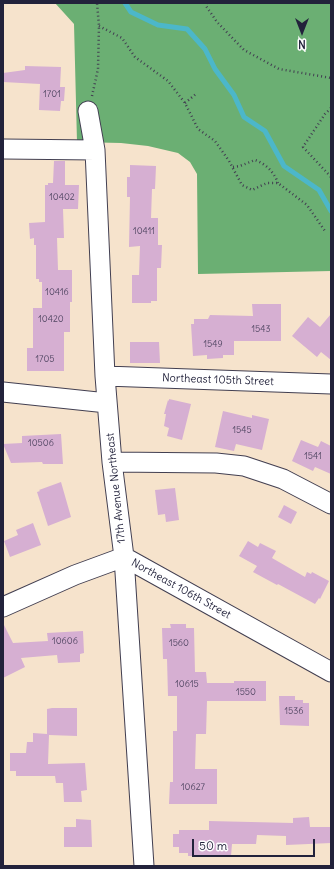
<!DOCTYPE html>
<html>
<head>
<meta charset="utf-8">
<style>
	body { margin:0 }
	#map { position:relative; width:334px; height:869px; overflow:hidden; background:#f6e3cc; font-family:Delius,sans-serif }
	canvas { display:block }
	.frame { position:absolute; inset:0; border:4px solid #22223b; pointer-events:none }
	.north { position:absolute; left:282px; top:12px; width:40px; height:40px; -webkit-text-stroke:3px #fff; paint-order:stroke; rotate:180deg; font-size:11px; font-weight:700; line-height:16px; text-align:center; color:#22223b }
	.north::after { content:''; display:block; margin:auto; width:14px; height:18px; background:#22223b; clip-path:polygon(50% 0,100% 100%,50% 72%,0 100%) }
	.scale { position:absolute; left:192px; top:839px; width:123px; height:18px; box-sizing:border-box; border:2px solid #22223b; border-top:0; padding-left:5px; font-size:12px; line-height:14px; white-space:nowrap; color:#22223b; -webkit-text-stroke:3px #fff; paint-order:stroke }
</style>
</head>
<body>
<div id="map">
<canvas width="334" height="869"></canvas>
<div class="frame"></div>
<div class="north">N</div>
<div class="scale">50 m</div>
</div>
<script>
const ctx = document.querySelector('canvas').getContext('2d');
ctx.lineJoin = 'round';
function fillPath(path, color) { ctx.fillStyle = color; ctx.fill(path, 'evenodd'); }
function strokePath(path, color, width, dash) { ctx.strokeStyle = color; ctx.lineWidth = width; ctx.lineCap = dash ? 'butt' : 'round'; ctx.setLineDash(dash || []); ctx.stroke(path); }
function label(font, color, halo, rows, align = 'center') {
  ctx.font = font + ' Delius,sans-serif'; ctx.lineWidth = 4; ctx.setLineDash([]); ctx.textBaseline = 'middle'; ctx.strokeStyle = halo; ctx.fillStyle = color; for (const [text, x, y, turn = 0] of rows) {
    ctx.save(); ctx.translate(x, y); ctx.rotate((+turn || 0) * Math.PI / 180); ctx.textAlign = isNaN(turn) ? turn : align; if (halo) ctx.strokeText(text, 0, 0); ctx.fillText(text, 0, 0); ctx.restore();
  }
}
const forest = new Path2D(`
	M55,3H331V271L198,274L197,174L190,162L178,153L148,146L121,143L77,142L74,24Z`);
const stream = new Path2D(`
	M125,3L131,12L158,25L187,29L205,49L215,69L234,95L244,117L265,131L284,166L319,190L331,211`);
const building = new Path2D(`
	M25,66L61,67L60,87H65L64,101H61L60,111L39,110L40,84L3,82V73L25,70Z
	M54,161H65V185H79L78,209H63L64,238H57L58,270H72V302H70V332H64V371H27V348H33V308H42V282H39V279H36V245H34V238L30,239L29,223L45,222V185H48V183H53Z
	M130,165L156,166L155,189H152L151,218H158V245H162L161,268H157V301H151V303H132V275H139L140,246L129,247L130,197H127V177H130Z
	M252,304H281V341H234V355H223V358L207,359V355L193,356L191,324H194V319H208L210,315L253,316Z
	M331,314V360L321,352L317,357L292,336L308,317L320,327Z
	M130,342H159L160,363H130Z
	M169,399L191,404L182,440L167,436L169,428L164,426L166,414H164L168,400L169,401Z
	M223,411L252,418V415L269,419L262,450L236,444L234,451L215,447Z
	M61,434L63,464H43L42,462L11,463L3,444L22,443V436Z
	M301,440L318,447L321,441L331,446V474L315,467L313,471L292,461Z
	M61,482L71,517L48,526L37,492L40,491L39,490Z
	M175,488L179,520L166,522L165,514L158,515L155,490Z
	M284,505L297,512L291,524L278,517Z
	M33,523L41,545L10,557L4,541L18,535L16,530Z
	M248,541L258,547L260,543L276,551L272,558L305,577L307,572L311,574L312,572L329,581L320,599L319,598L315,604L278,584L277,585L253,572L257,566L239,556Z
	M3,623L13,643L48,641L47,633L83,631L84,653L80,654V662L58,663L57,655L21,658L25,667L3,678Z
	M170,624H186V628H194L195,672H206L207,683H234V681H266V701H207L206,734H196L195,769H217V804H169L170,782H173V731H177V696H168L167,659H163L162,628H171Z
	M279,696H295V700H303V703H309V726L280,725Z
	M52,708H77V736L49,735L48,764L85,763L87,790L81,791L82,802H64L63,783H56L55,776H16V771H10V753H26L27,742H33V733L47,734V709Z
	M309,817L310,827H331V843L286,845V836L257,835L256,844H232L231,856H188V853H179V847H173V834H179V830H209V821L293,823V818Z
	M76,819L91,820L92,847H64V827H76Z`);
const path = new Path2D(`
	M207,3L206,6L217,22L244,50L279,69L331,78
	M99,26L122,38L135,57L168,81L185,103L198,129L215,141L229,161L242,185L252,190L267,183H278L307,205L325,231
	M92,96L98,69L99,26L97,3
	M185,103L196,94
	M331,108L325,114L303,147L331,177
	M233,167L240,166L255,160C266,164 274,172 278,183`);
const street = new Path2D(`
	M88,111L95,150L105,376L112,462L124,557L144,866
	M3,149L95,150
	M105,376L331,384
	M3,392L107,403
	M112,462L216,463L244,466L283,479L331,504
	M3,607L75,575L124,557L331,672`);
const numberNames = [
	["1701",52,94],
	["10402",62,197],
	["10411",144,231],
	["10416",57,292],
	["10420",51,319],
	["1543",261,329],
	["1549",213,344],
	["1705",45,359],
	["1545",242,430],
	["10506",41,443],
	["1541",313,456],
	["10606",65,641],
	["1560",179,643],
	["10615",187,684],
	["1550",246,692],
	["1536",294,711],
	["10627",193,787]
];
const streetNames = [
	["Northeast 105th Street",218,380,2],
	["17th Avenue Northeast",116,488,-96],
	["Northeast 106th Street",181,589,29]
];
fillPath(forest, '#6baf73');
strokePath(stream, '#4cb7c9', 5);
fillPath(building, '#d6afd2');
strokePath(street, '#423f51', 21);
strokePath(path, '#423f51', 2.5, [1, 3]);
strokePath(street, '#fff', 19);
label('9px', '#4f4561', null, numberNames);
label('11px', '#22223b', '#fff', streetNames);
</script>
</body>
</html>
